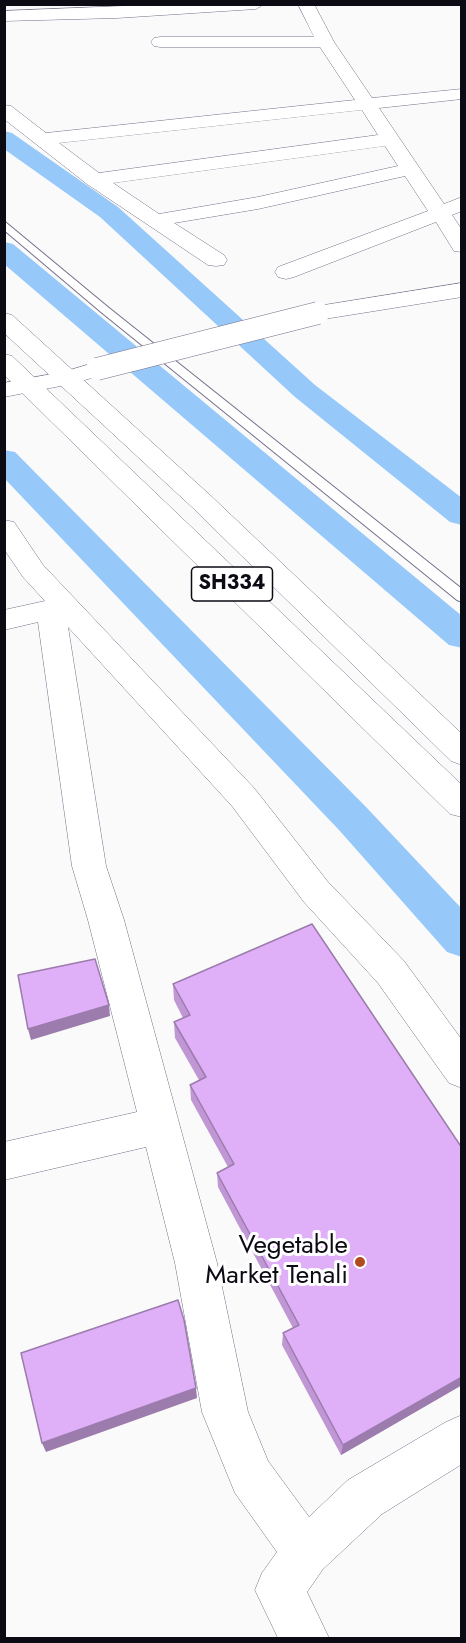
<!DOCTYPE html>
<html>
<head>
<meta charset="utf-8">
<style>
	body { margin:0 }
	#map { position:relative; width:466px; height:1643px; overflow:hidden; background:#fafafa; font-family:Jost,sans-serif }
	canvas { display:block }
	.frame { position:absolute; inset:0; border:6px solid #0c0a13; pointer-events:none }
</style>
</head>
<body>
<div id="map">
<canvas width="466" height="1643"></canvas>
<div class="frame"></div>
</div>
<script>
const ctx = document.querySelector('canvas').getContext('2d');
ctx.lineJoin = 'round';
function fillPath(path, color) { ctx.fillStyle = color; ctx.fill(path, 'evenodd'); }
function strokePath(path, color, width, dash) { ctx.strokeStyle = color; ctx.lineWidth = width; ctx.lineCap = dash ? 'butt' : 'round'; ctx.setLineDash(dash || []); ctx.stroke(path); }
function label(font, color, halo, rows, align = 'center') {
  ctx.font = font + ' Jost,sans-serif'; ctx.lineWidth = 6; ctx.setLineDash([]); ctx.textBaseline = 'middle'; ctx.strokeStyle = halo; ctx.fillStyle = color; for (const [text, x, y, turn = 0] of rows) {
    ctx.save(); ctx.translate(x, y); ctx.rotate((+turn || 0) * Math.PI / 180); ctx.textAlign = isNaN(turn) ? turn : align; if (halo) ctx.strokeText(text, 0, 0); ctx.fillText(text, 0, 0); ctx.restore();
  }
}
const canal = new Path2D(`
	M4,131L12,133L118,207L315,385L462,498V525L450,522L295,397L100,217L4,149Z
	M4,242L13,244L462,616V648L449,645L4,264Z
	M4,450L15,452L367,808L462,909V957L447,952L339,830L4,478Z`);
const lane = new Path2D(`
	M4,221L109,308L462,589V602L457,600L101,312L4,230Z`);
const street = new Path2D(`
	M172,4H264L256,9L117,18L4,21V11Z
	M298,4H314L334,42L372,98L462,89V99L379,108L444,204L462,197V211L452,215L462,230V252L454,251L436,222L294,277L286,279L278,277L275,272L278,267L428,211L405,176L258,209L174,223L224,255L227,260L224,265L216,266L208,265L87,184L4,119V105L11,106L46,133L355,100L320,47H160L154,46L151,42L154,38L160,37H314ZM362,110L378,135L99,173L59,143ZM385,146L398,166L258,197L159,214L113,183Z
	M462,283V297L318,320L310,318L307,313L310,308L318,306Z
	M97,362L105,364L109,369L105,374L68,385L60,383L56,378L60,373Z
	M4,520L14,522L43,565L254,788L328,882L404,961L462,1040V1088L449,1083L378,983L304,902L232,806L68,627L106,866L124,920L217,1263L248,1412L268,1461L309,1517L348,1480L446,1422L462,1415V1464L382,1514L323,1569L307,1592L329,1638H278L255,1590L262,1573L277,1552L235,1493L202,1412L175,1263L146,1147L4,1180V1142L137,1112L88,920L72,866L38,622L4,630V610L45,601L23,577L4,549Z`);
const secondary = new Path2D(`
	M68,371L76,373L80,378L76,383L4,397V383Z`);
const primary = new Path2D(`
	M4,313L12,315L211,496L462,734V765L451,761L193,508L4,333Z
	M4,354L12,356L462,785V817L450,814L4,375Z`);
const streetBridge = new Path2D(`
	M97,369L318,313`);
const wall = new Path2D(`
	M173,984L462,1148V1385L341,1455L282,1345L283,1333L293,1328L218,1187L217,1173L228,1167L191,1100L190,1085L199,1080L175,1038L174,1022L183,1018L174,1000Z`);
const shadedWall = new Path2D(`
	M109,1005L110,1016L31,1040L28,1029Z
	M462,1377V1385L341,1455L343,1445Z
	M196,1388L197,1398L46,1452L42,1443Z`);
const building = new Path2D(`
	M312,924L462,1148V1377L343,1445L283,1333L299,1325L217,1173L234,1164L190,1085L206,1077L174,1022L190,1015L173,984Z
	M95,959L109,1005L28,1029L18,975Z
	M178,1300L184,1320L196,1388L42,1443L21,1353Z`);
const markers = [
	[360,1262,6,"#b14b1f"]
];
const shields = [
	[232,584,81]
];
const shieldNames = [
	["SH334",232,584]
];
const nearPoinames = [
	["Vegetable",348,1247],
	["Market Tenali",348,1277]
];
fillPath(canal, '#96c9fa');
strokePath(lane, '#74708a', 2);
strokePath(street, '#74708a', 1);
strokePath(secondary, '#74708a', 1);
strokePath(primary, '#74708a', 1);
fillPath(lane, '#fff');
fillPath(street, '#fff');
fillPath(secondary, '#fff');
fillPath(primary, '#fff');
strokePath(streetBridge, '#74708a', 23, []);
strokePath(streetBridge, '#fff', 22);
fillPath(wall, '#c097d4');
fillPath(shadedWall, '#9c7bad');
fillPath(building, '#dfb0f7');
strokePath(building, '#9c7bad', 1.5);
for (const [x, y, r, color] of markers) { const dot = new Path2D(); dot.arc(x, y, r, 0, 2 * Math.PI); ctx.fillStyle = color; ctx.fill(dot); strokePath(dot, '#fff', 2); }
for (const [x, y, w] of shields) { const box = new Path2D(); box.roundRect(x - w / 2, y - 17, w, 34, 4.5); ctx.fillStyle = '#fff'; ctx.fill(box); strokePath(box, '#0c0a13', 1.5); }
label('bold 20px', '#0c0a13', null, shieldNames);
label('26px', '#0c0a13', '#fff', nearPoinames, 'right');
</script>
</body>
</html>
